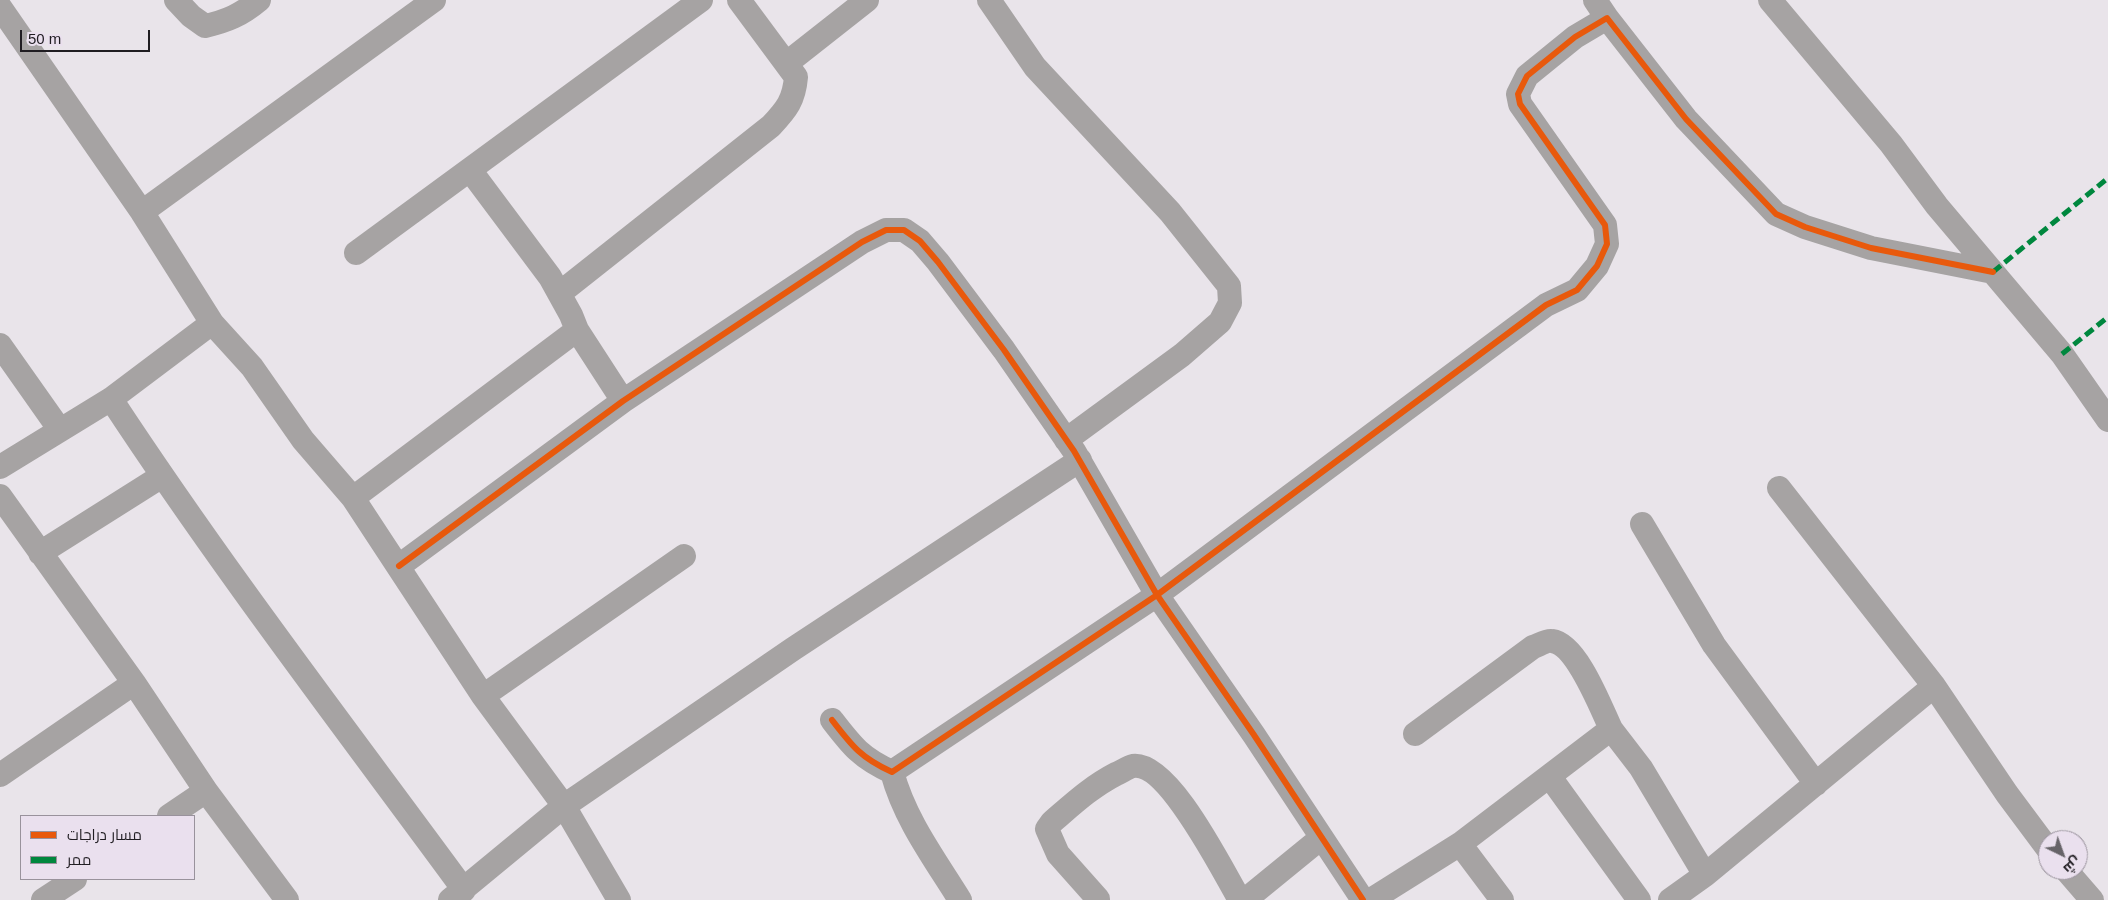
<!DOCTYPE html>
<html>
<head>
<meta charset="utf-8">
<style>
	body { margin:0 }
	#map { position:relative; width:2108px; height:900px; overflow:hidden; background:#e9e4ea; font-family:Arial,Cairo,sans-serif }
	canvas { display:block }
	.legend { position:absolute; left:20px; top:815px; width:175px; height:65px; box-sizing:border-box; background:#eae0ee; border:1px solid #99929c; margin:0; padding:6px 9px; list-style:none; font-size:15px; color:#201d22 }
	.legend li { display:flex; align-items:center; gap:10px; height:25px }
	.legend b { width:25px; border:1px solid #99929c }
	.north { position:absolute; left:2038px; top:830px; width:50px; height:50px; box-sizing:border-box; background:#eae0ee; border:1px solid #99929c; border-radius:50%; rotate:138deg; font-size:14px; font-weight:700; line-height:20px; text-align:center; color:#201d22 }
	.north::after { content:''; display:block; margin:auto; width:18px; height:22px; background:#666368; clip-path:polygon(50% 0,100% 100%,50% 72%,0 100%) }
	.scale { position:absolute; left:20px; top:30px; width:130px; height:22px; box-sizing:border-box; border:2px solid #201d22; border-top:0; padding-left:6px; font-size:15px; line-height:18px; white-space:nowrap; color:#201d22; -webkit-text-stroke:4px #eae0ee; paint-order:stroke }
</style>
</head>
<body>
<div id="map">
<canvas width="2108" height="900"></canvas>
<ul class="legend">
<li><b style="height:6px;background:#e8590c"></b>مسار دراجات</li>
<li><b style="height:6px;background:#00873e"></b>ممر</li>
</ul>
<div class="north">ش</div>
<div class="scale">50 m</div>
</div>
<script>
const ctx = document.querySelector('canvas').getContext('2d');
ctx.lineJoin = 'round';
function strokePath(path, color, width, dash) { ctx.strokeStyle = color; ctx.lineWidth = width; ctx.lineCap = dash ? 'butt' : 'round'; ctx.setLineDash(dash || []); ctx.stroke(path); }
const minor = new Path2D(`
	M176,0L191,16L205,26C227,21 241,15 259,0
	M989,0L1035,67L1170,212L1229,286L1230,303L1220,322L1182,355L1066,440
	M1595,0L1607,18
	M1770,0L1891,144L1937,206L2062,354L2108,420
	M0,7L142,212L212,323L252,367L303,440L353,498L483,696L564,806L619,900
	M787,63L867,0
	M470,170L550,277L571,315L577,330L623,401
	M142,212L434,0
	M356,253L701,0
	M560,293L771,126C787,109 794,100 796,77L739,0
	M0,345L60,430
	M111,399C222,568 345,728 464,890
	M0,467L111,399L212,323
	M1779,488L1934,686L2007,794L2048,849
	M0,496L134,683L206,791L287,900
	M353,498L577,330
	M1642,524L1714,645L1816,784
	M40,553L162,476
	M399,566L623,401L862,242L886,230H904L920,241L938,262L1004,350L1074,451L1157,595L1254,735L1363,900
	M483,696L684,556
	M832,720C852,746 861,758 892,772L1157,595L1546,305L1577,290L1597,266L1607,244L1605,225L1520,104L1518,94L1527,76L1575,37L1607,18L1686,119L1776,214L1805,227L1871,248L1993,272
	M1415,734L1533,647C1539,645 1546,640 1552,641C1577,644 1601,708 1611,729
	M892,772C905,820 934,858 960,900
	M0,775L134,683
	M1550,777L1639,900
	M169,816L206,791
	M1460,844L1502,900
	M2066,870L2092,900
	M1705,875L1934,686
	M1098,899L1058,854L1047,829L1052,822C1073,804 1091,787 1116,774C1121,772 1128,767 1133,766C1169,761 1223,872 1240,900
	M43,900L75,879
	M450,900L564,806L793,649L1080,460
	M1245,900L1321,838
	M1371,900L1460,844L1611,729L1641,768L1705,875L1670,900`);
const quiet = new Path2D(`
	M1993,272L2108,178
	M2062,354L2108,317`);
const cycleway = new Path2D(`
	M399,566L623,401L862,242L886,230H904L920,241L938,262L1004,350L1074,451L1157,595L1254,735L1363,900
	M832,720C852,746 861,758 892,772L1157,595L1546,305L1577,290L1597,266L1607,244L1605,225L1520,104L1518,94L1527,76L1575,37L1607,18L1686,119L1776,214L1805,227L1871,248L1993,272`);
strokePath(minor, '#a6a3a3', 24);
strokePath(quiet, '#00873e', 5, [10, 5]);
strokePath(cycleway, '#e8590c', 6);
</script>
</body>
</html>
